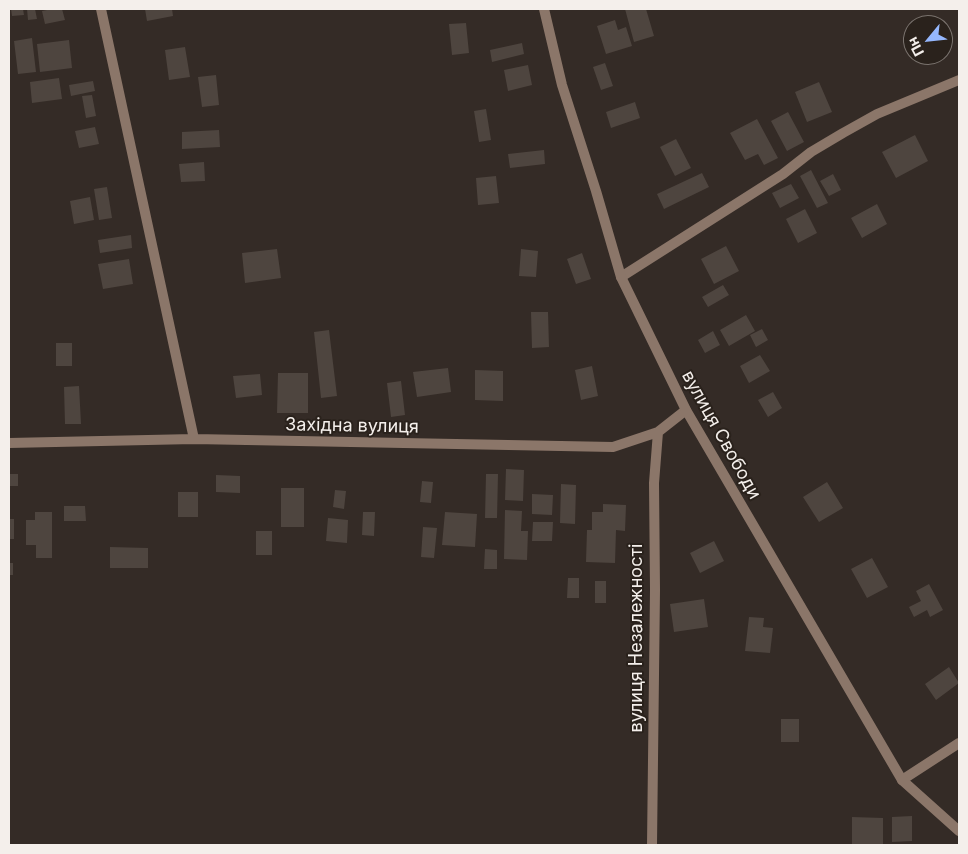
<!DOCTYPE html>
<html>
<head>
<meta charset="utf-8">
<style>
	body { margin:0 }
	#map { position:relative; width:968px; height:854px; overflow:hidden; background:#342b26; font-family:Inter,sans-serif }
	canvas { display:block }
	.frame { position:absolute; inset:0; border:10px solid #f4efeb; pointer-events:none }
	.north { position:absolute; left:903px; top:15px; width:50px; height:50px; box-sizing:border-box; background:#2a221c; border:1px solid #7b746f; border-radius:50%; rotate:242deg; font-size:14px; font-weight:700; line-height:20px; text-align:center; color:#f4efeb }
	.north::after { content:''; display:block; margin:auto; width:18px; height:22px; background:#95b7fd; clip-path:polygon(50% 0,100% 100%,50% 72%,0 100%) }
</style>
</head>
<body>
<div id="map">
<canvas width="968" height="854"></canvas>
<div class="frame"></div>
<div class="north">Пн</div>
</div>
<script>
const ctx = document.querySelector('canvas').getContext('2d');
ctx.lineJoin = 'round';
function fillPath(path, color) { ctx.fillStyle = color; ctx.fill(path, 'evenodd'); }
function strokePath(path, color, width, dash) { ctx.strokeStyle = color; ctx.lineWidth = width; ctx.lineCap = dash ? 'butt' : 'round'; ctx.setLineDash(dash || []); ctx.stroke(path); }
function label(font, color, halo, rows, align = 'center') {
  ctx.font = font + ' Inter,sans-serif'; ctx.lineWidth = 4; ctx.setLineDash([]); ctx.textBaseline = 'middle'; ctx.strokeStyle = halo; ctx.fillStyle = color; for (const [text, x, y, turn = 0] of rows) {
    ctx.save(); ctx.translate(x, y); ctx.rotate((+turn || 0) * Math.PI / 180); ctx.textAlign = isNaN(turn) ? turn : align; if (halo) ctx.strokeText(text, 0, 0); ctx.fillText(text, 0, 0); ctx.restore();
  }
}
const building = new Path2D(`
	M11,9H23L24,15L12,16Z
	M27,9H35L37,19L28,20Z
	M52,9H62L65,20L45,24L42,11Z
	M145,9H172L173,16L147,21Z
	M625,9H646L654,36L634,42Z
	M615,20L618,30L626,27L632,46L606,54L597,26Z
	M466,23L469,53L452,55L449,24Z
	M32,38L36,72L18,74L14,41Z
	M69,40L72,68L40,72L37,44Z
	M522,43L524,54L492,62L490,50Z
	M185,47L190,77L169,80L165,50Z
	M605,63L613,86L601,90L593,67Z
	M528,65L532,85L508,91L504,70Z
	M216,75L219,105L202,107L198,77Z
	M59,78L62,99L32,103L30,82Z
	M93,81L95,91L71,96L69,85Z
	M819,82L832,112L807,122L795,92Z
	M92,95L96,116L86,118L82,96Z
	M635,102L640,118L611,128L606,112Z
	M486,109L491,140L479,142L474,111Z
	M788,112L804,142L787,151L771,121Z
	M757,119L778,158L764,165L758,154L745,160L730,133Z
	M95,127L99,144L79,148L75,131Z
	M219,130L220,147L182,149V132Z
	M915,135L928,161L896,178L882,152Z
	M676,139L691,168L675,176L660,147Z
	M544,150L545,164L510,168L508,154Z
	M204,162L205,181L181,182L179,164Z
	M811,170L828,203L817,208L800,176Z
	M702,173L709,187L664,209L657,194Z
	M833,174L841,190L829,196L820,181Z
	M496,176L499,203L478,205L476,178Z
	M791,184L799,198L780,208L772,193Z
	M107,187L112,218L99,220L94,189Z
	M90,197L94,220L74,224L70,201Z
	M877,204L887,224L862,238L851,218Z
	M805,209L817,233L798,243L786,219Z
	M131,235L132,248L100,253L98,240Z
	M726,246L739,271L714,284L701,259Z
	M277,249L281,278L245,283L242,253Z
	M521,249L538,251L536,277L519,276Z
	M582,253L591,279L576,284L567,259Z
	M129,259L133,284L103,289L98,264Z
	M723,285L729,295L708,307L702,297Z
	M531,312H548L549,347L532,348Z
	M746,315L755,331L729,346L720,330Z
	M762,329L768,340L756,347L750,335Z
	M329,330L337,396L321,398L314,332Z
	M713,331L720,345L705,353L698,340Z
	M56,343H72V366H56Z
	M760,355L770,371L749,383L740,366Z
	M592,366L598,396L581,400L575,370Z
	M448,368L451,392L417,397L413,372Z
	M475,370L503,371V401L475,400Z
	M278,373H308V413H277Z
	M260,374L262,395L236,398L233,376Z
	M401,381L405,415L391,417L387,383Z
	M79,386L81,424H65L64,387Z
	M773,392L782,408L768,417L758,400Z
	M506,469L524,470L523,501L505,500Z
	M9,474H18V486H9Z
	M486,474H498L497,518H485Z
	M216,475L240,476V493L216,492Z
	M422,481L433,482L431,503L420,502Z
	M827,482L843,508L819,522L803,497Z
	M561,484L576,485L575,524L560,523Z
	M281,488H304V527H281Z
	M335,490L346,491L344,509L333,507Z
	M178,492H198V517H178Z
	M532,494L553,495L552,515L532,514Z
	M603,504L626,505L625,531L616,530L615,563L586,562L587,530H592V512H603Z
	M64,506H85L86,521H64Z
	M505,510L522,511L521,531H528L527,560L504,559Z
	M35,512H52V558H36V545H26V520H35Z
	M363,512H375L374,536L362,535Z
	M445,512L477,514L475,547L442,545Z
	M328,518L348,520L347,543L326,541Z
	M9,519H14V539H9Z
	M533,522H553L552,541H532Z
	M423,527L437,528L434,558L421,557Z
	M256,531H272V555H256Z
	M714,541L724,561L700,573L690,553Z
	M110,547L148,548V568H110Z
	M485,549L497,550V569H484Z
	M872,558L888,587L867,598L851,569Z
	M9,563H13V575H9Z
	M568,578H579V598H567Z
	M595,581H606V603H595Z
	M929,584L943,610L930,617L927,610L914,617L909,607L921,601L916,591Z
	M704,599L708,627L674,632L670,604Z
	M749,617L764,618L763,627L773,628L770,653L745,651Z
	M949,667L959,683L936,700L925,684Z
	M781,719H799V742H781Z
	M912,816V841L892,842V817Z
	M852,817L883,818V845H852Z`);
const minor = new Path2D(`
	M101,9L194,439
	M621,277L783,174L811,152L843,133L877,114L959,80
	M9,443L194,439L613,447L658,432L686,410
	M902,780L959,743
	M652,845L655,590L654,483L658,432`);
const tertiary = new Path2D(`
	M544,9L562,85L596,191L621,277L686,410L902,780L959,831`);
const streetNames = [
	["Західна вулиця",352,426,1],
	["вулиця Свободи",721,435,61],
	["вулиця Незалежності",637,638,-90]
];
fillPath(building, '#4e453f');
strokePath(minor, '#8b7669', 10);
strokePath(tertiary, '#8b7669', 10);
label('18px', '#f4efeb', '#2a221c', streetNames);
</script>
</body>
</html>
